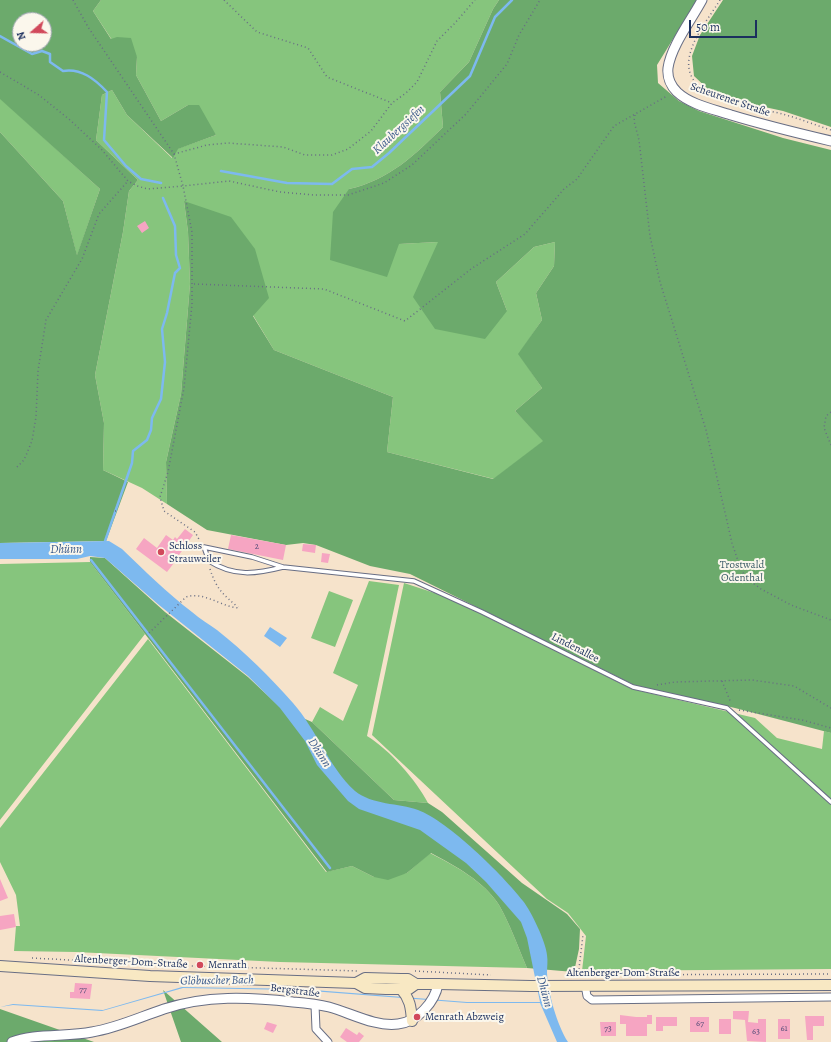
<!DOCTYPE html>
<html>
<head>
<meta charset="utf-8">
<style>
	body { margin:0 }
	#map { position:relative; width:831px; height:1042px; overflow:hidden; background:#f6e3cb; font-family:Alegreya,serif }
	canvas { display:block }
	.north { position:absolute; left:12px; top:12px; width:40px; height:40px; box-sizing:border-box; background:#fbf7ec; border:1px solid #a1a7b3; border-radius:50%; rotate:250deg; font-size:11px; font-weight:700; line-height:16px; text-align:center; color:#1b2f5e }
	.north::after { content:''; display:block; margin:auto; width:14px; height:18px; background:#d1495b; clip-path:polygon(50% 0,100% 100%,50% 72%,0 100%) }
	.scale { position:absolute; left:689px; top:20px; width:68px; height:18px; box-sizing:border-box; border:2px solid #1b2f5e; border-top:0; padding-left:5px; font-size:12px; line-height:14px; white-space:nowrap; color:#1b2f5e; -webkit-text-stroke:3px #fbf7ec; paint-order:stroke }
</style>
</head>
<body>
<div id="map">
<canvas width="831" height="1042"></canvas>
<div class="north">N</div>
<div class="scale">50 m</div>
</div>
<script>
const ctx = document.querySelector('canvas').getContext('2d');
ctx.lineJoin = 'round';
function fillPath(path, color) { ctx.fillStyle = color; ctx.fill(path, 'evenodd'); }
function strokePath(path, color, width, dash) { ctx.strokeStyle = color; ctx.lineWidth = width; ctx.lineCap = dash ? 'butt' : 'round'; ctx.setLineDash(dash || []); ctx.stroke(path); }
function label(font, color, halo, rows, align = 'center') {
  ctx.font = font + ' Alegreya,serif'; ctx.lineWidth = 4; ctx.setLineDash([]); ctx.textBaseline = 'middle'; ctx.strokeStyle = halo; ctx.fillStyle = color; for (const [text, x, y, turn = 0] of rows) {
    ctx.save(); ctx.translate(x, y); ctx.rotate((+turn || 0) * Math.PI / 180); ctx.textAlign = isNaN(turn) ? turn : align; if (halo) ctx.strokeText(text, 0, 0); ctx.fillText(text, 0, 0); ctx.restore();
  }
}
const green = new Path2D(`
	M101,0H499L493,9L469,62L440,92L443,127C415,155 389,180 349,189L398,244L438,242L507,311L496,282L534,247L555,242L554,266L536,293L542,320L519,354L542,388L515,411L544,441L494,479L387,452L393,397L274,350L184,201L188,232L190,284L181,394L166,462L167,504L142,488L103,470L104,423L95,375L123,232L129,191L138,180L96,140L102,95L112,90L127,115L172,158L177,149L216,135L188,105L161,121L136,75L137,57L112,40L93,11Z
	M0,98L100,189L77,256L63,201L0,132Z
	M90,562L145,634L0,820V564Z
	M369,581L399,585L367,736C390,750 416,780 428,803L394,800L312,722L320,707L343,721L358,685L333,673Z
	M404,583L447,597L632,689L755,718L777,738L822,749L824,731L831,733V969L582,971L586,936L568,913L547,899L372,735Z
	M329,591L353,600L335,647L311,638Z
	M148,639L326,872L352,866L374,877L407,873L430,853C455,866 484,881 499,905C510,924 518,947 527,968L280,962L76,952L14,951L16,926H20L16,895L0,862V828Z`);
const forest = new Path2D(`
	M0,0H101L93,11L111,39L117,37L131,38L137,57L136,75L161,121L188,105H199L216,135L178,149L173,158L127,115L112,90L102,95L96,140L138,180L129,191L123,232L95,375L104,423L103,470L128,482L106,541L0,543V132L63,201L77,255L100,189L0,99ZM20,20H44V44H20Z
	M499,0H697L657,65L658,83L679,101L699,111L783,138L831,150V733L735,708L634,685L410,574L370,566L316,545L303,543L286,545L207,530L167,504L166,462L181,394L190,284L188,232L184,201L231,217L255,249L269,298L253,316L274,350L393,397L387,452L493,479L543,441L515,411L542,388L518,354L542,320L536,293L554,266L555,242L534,247L496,282L507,311L485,339L435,329L413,297L438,242L399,244L387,277L330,260L333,212L349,189C389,180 415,155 443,127L440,92L469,62L493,9Z
	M723,0H831V127L783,111L737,101L710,91L694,76L692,56L700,35Z
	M90,557L105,558L165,612L248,677L282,709L312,722L394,800L428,803L442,812L522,883L567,914L580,929L579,949L574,972L527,968C518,947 510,924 499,905C484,881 455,866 431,853L407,873L388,880L374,877L352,866L327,872L90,562Z
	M163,990L222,1042H181Z
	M0,1009L94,1042H0Z`);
const water = new Path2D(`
	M109,541L122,549C144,570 167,593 192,612C200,619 209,624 217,630C245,652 270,677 293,703C317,730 328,766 355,791C372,805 399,803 418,810C448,821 503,875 523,901C531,911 546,942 547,955C548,961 547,967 547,973C548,993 557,1025 568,1042H557L540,1003H467L298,990L183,988L102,1011L13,1005L0,1007L13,1004L103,1010L182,987L301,989L467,1002H540L527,938L521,922L486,882L466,863L420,830L359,809L348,801L317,765L305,741L280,708L248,676L159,605L105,558L90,556L77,559H0V543Z
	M270,627L287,638L280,647L264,636Z`);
const stream = new Path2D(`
	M0,36L32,54L42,51L50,54V62L63,71C81,68 95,79 107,92L104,140L126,166L141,179L161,183
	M221,171L287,183L332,184L352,169L372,167L389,153L470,76L495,17L512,0
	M104,544L132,463L133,451L147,440L151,430L152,418L161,399L165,362L162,329L167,313L175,273L180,268L176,255L175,226L163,198
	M91,560L330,868`);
const building = new Path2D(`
	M145,221L149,228L142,233L137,226Z
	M185,529L193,535L179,555L180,556L178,559H177L167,572L136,549L144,538L157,548L166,535L173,540L175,537L177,539Z
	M231,535L286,545L283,560L228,549Z
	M303,544L316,545L315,553L302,551Z
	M322,553L330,554L328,563L321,562Z
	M0,879L8,898L0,901Z
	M14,914L16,927L0,930V916Z
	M75,983L92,984L90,999L70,998V992H74Z
	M733,1011H749L748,1022L758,1023V1019H766V1042L747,1041L745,1020L733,1019Z
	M620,1015L636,1017H647V1015H652V1024H647V1036H626V1024H620Z
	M805,1016H824V1026H813V1040H807Z
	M656,1017H677V1026H663V1031H656Z
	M690,1017H709V1032H690Z
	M719,1019H731V1034H719Z
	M778,1019H790V1039H778Z
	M267,1022L277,1025L273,1033L264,1029Z
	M600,1022H616V1036H601Z
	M346,1028L357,1035L359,1032L364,1036L359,1042H347L340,1037Z`);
const path = new Path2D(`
	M73,0L88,27L174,154L183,186L229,181L280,192L314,195H348L384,183L412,165L466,114L507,64L519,35L540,0
	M224,0L257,32L308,48L327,77L392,103
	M720,0C709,18 692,38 689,59C683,101 754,106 782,114C798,118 815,125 831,130
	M0,72L39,95L70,120L102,150L128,181L137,186L148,189L183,186L192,232V304L184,388L168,472L160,497L164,511L195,532L200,541
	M635,115L634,121L639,140L650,236L660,282L706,430L732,543L740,567L746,578L761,589L791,605L831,620
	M174,154L207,145L228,143L283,147L305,155H332L348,149L371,131L392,103L406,93L417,82L437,41L454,24L475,0
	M194,284L324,289L405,321L471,269L525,234L564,189L577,179L614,126L667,96
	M831,412L826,416L824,428L831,445
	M17,467L24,460L32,441L36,417L38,371L46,320L82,259L99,214L128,181
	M115,511H118
	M210,569C216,588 223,595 238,607
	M149,633L186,597C204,591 221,607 239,608
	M722,681L731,703
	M657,685L675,682L752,680L794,686L831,708
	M739,710L802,720L831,728
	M32,958L163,965L358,971
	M415,971L491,975
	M595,975L831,974
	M578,977L583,935`);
const service = new Path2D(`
	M204,547L252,557L283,567L414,581L482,612L633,687L727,708L831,802
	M204,547L209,561C234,577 256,574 283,567`);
const minor = new Path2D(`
	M585,985L587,996L592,1000L831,997
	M315,1005L316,1029L328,1042`);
const tertiary = new Path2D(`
	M702,0C692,19 671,46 668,68C667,77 671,86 677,92C691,105 713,109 731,115C764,125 797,133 831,141
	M12,1042C33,1033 68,1037 92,1032C117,1028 140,1017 164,1009C206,995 249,997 293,1002C305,1003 317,1004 329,1007C351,1013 375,1027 398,1024C417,1022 435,1002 438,984`);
const secondary = new Path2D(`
	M0,966L150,976L356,983L365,988L386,989H409L416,984H438L531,986L831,985
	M356,983L365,978L401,979H408L416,984
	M401,989C410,999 411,1007 412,1021`);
const markers = [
	[161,552,4,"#d1495b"],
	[200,965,4,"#d1495b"],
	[417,1017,4,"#d1495b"]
];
const numberNames = [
	["2",257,547],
	["77",83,990],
	["67",700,1024],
	["73",608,1029],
	["61",784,1029],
	["63",756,1032]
];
const streetNames = [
	["Scheurener Straße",730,100,19],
	["Lindenallee",575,648,27],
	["Altenberger-Dom-Straße",131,962,3],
	["Altenberger-Dom-Straße",623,973],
	["Bergstraße",295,991,7]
];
const poiNames = [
	["Schloss",169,546],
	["Strauweiler",169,559],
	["Menrath",208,965],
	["Menrath Abzweig",425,1017]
];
const parkNames = [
	["Trostwald",742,565],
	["Odenthal",742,578]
];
const waterNames = [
	["Klaubergsiefen",399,130,-43],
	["Dhünn",66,550],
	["Dhünn",319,753,57],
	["Glöbuscher Bach",217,981,-1],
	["Dhünn",544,992,75]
];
fillPath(green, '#86c57d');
fillPath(forest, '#6caa6c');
fillPath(water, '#7db9ef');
strokePath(stream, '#7db9ef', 2.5);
fillPath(building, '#f6a5c2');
strokePath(service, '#686e84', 5.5);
strokePath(minor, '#686e84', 9);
strokePath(tertiary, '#686e84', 11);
strokePath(secondary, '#686e84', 12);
strokePath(path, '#686e84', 1.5, [1, 3]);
strokePath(service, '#fff', 3.5);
strokePath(minor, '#fff', 7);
strokePath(tertiary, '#fff', 9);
strokePath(secondary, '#f8e8c3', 10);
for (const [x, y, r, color] of markers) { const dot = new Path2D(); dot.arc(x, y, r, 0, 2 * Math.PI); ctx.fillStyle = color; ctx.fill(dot); strokePath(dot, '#fbf7ec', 1.5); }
label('9px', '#524c77', null, numberNames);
label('11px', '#1b2f5e', '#fbf7ec', streetNames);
label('11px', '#1b2f5e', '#fbf7ec', poiNames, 'left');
label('11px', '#3b5c67', '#fbf7ec', parkNames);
label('italic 12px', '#38588a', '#fbf7ec', waterNames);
</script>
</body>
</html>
